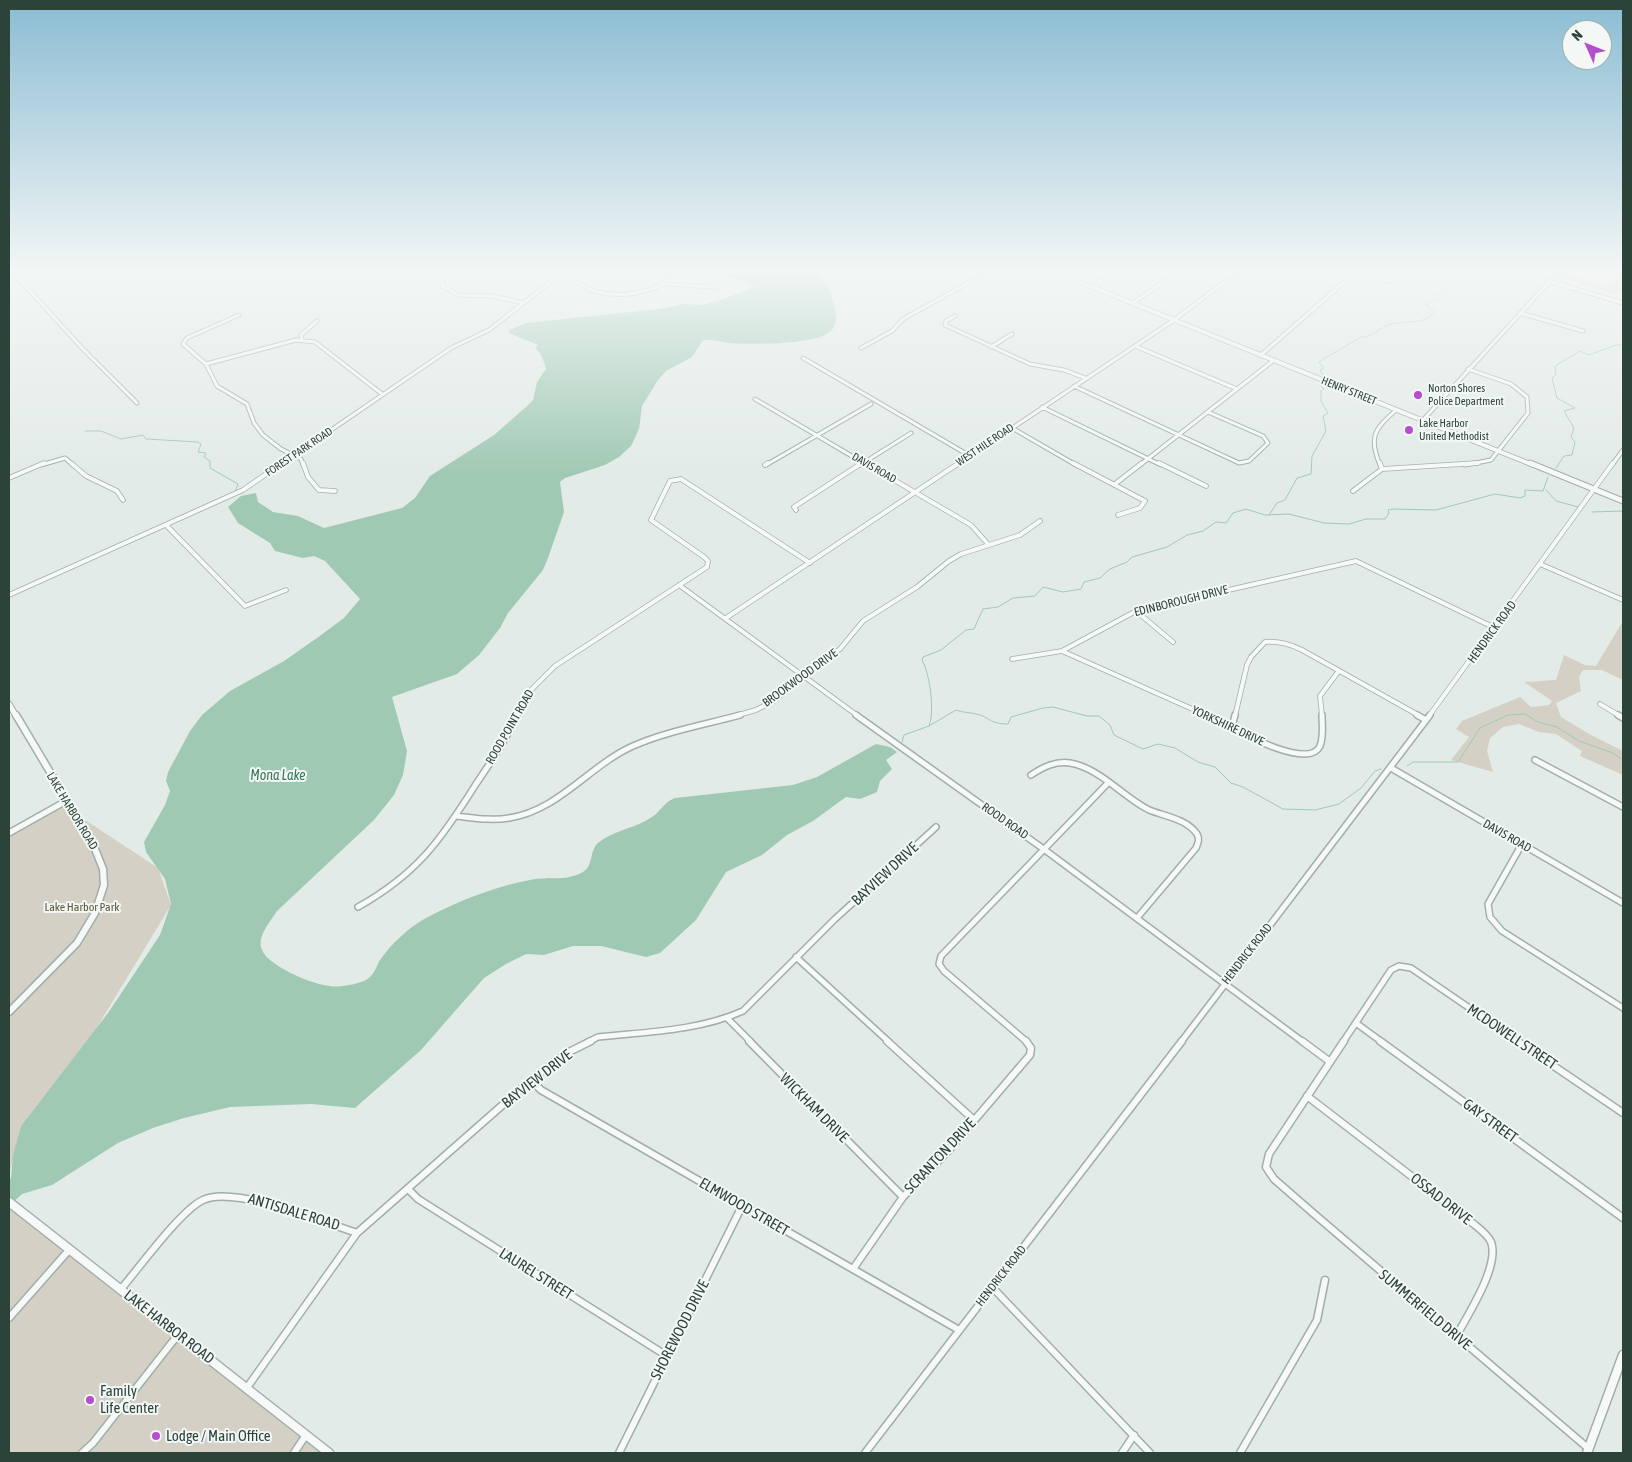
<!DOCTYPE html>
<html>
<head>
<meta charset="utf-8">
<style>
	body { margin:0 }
	#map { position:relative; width:1632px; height:1462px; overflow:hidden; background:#e3ebe8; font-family:"Asap Condensed",sans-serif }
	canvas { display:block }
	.frame { position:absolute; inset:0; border:10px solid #2c433a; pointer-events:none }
	.north { position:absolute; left:1562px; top:20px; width:50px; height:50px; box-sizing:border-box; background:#f3f8f6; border:1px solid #a3b0ab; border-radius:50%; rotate:314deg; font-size:14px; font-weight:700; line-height:20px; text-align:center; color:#2c433a }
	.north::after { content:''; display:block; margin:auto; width:18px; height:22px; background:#b44eca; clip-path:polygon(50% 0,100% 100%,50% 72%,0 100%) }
</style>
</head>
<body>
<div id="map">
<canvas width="1632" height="1462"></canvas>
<div class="frame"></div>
<div class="north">N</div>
</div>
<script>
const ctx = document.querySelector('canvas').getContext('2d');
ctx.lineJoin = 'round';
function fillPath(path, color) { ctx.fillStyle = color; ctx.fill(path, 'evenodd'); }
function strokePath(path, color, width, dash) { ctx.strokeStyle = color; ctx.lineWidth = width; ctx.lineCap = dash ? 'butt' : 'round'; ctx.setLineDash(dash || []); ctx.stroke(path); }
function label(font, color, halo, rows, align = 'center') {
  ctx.font = font + ' "Asap Condensed",sans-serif'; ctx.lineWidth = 4; ctx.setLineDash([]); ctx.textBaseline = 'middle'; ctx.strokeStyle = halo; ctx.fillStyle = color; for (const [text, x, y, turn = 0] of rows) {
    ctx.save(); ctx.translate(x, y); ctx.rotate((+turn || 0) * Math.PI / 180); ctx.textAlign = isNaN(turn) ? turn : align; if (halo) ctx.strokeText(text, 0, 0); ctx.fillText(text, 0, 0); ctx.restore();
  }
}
const green = new Path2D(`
	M1620,269H1623V292H1618V295L1556,276L1558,272L1608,286Z
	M1623,621V680L1602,670H1583L1579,677L1581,691L1556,703L1561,717L1591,735L1623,751V775L1580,756L1582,751L1556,734L1539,732L1519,724L1503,727L1490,738L1487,751L1493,772L1451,760L1469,737L1456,729L1462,721L1520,697L1531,707L1549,705L1552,701L1524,682L1556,680L1564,655L1585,665L1596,666Z
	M61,804L158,868L171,905L96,1029L21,1126L9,1175V833Z
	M13,1205L329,1453H9V1208Z`);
const water = new Path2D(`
	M714,269C729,269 802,266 810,269C828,277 831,294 835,310C838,321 835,331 825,335C807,344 750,345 729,343C720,342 713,339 703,340L692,357L666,371L658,380L642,406L639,429L631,446L619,457L605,465L565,478L560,482L564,512L548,558L543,570L508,613L500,628L479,655L457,674L392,697L407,751L403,775L394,795L374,820L277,911C266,928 251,943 269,959C283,972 324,990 342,986C351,985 364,983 371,976C375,972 377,965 380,960C391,944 410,926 428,917C460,900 499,885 535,879C550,877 568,881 583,872C594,865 589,851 598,843C614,830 636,828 652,817C661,811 664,802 675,798L793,785L817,777L876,744L890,747L897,752L886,760L892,769L880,781L877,792L860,799L846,797L813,821L787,835L762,855L726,872L696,920L660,953L646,957L601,946H573L544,955L526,954L506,964L484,978L421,1050L355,1108L311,1104L230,1107L184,1118L153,1128L118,1143L52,1185L22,1194L9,1206V1181L11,1178L13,1155L21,1126L108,1013L160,935L171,904L165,879L146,852L144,842L165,805L170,791L166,781L168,772L190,731L202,715L230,691L284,661L317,638L344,618L360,599L325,561L314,556L303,558L275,551L270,543L238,523L228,507L241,496L256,493L258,502L273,512L298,516L324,528L402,508L415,498L430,476L494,435L526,407L533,400L537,382L546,369C544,361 541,353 535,348L538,345L509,333V330L526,323L659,309L684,304L702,305L724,299L754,287Z`);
const stream = new Path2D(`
	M1323,375L1320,370L1324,368L1319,362C1326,357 1359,339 1361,337C1373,337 1378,329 1389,325C1406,319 1421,327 1434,312L1426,305L1436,299L1460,269
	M85,431H101L121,439L143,435L146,439L198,442L201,444L198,452L206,453L204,457L210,461V468L238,484L235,492
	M1556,468L1564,456L1572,455L1575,442L1571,437L1574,428L1564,411L1575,408L1557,398L1552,378L1556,374L1555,366L1580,351L1589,355L1616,345H1623
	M1546,490L1556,501L1578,507
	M1592,512L1623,511
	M1269,515L1277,503L1285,500L1297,478L1311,474L1312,456L1326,431L1323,416L1328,413L1321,401V391L1324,389L1320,385L1323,384
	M929,726C935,712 930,674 922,660L923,657L941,650L966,630L974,629L983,609L998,607L1013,598L1035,596L1043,587L1063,592L1081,589L1084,582L1100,578L1110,569L1127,562L1132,557L1167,547L1187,535L1203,531L1216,522L1226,523L1233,513L1246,509L1265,515L1289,514L1324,523L1349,524L1366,519H1385L1389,513L1388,510L1392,509L1436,510L1495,494L1520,498L1525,496V490L1543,491L1548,477
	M902,742L904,735L929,726L956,710C964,713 969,712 976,714C990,717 989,724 1008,724L1011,717L1043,708L1053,707L1087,716H1099L1110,725L1114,735L1143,749L1158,744L1175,748L1198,762L1215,767L1231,783L1243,787L1283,809L1315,810L1339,804L1361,788L1375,771L1381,769
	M1407,766L1413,762H1458L1480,728L1508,715L1525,714L1538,722L1557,727L1579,741L1613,753L1623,760`);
const minorFar3 = new Path2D(`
	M10,269L81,347L137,403
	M175,269L192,282
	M323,269L317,280L328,279L323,273
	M557,269C570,278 583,288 598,292C620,298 653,293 670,279L669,273L664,269
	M1572,269H1589
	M1354,274L1372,280H1381
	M442,276V286L458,295L492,296L524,303
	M870,276L881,269
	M1381,278H1388L1392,281H1383Z
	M1548,281L1623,303
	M665,284L715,287
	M1093,287L1120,269
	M1133,303L1182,269
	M1520,313L1583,331
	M239,315L187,338L183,344L206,364L217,386L247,404L254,423L263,435L281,449L301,459L303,465
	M955,316L946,321L945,325L1030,364L1064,370L1085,378
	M302,340L301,335L317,321
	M1135,346L1237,389
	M991,347L1012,334
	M861,348L892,331L903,319L993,269
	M1261,355L1359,269
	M803,358L970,456
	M206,364L296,340L315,342L382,394
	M1074,386L1239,463L1249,461L1268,443L1263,436L1208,412
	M755,399L867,465
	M1042,407L1161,465
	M1423,420L1561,269
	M1012,428L1076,465
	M41,465L65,458L73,465
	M280,465L451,348L489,330L567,269
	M766,465L871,404
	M860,465L911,433
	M957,465L1174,320L1242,269
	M1140,465L1274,360
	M1380,465C1368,436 1375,429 1396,410
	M1465,465L1491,460L1528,413L1527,397L1511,384L1468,369
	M1612,465L1623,450`);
const minorFar2 = new Path2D(`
	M71,463L86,476L117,491L123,500
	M303,463L308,477L319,490L335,491
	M865,463L971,525L988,544
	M1073,463L1145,501L1140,508L1118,515
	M1159,463L1206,486
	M1380,463L1382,469
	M765,465L768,463
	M9,478L44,463
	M1115,484L1142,463
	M1353,491L1382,469L1478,463
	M796,510L794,507L862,463
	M167,526L245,606L286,590
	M1540,564L1623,600
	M679,585L858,716
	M9,595L243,490L282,463
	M1136,611L1173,642
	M726,618L959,463
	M1062,651L1208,716
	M1012,659L1062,651L1136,611L1356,561L1495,628
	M1600,704L1620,716
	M517,716L532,689L555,666L707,567L708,561L704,557L651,520L670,481L681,479L810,563
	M735,716L756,710L773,701L840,649L863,621L917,587L949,561L961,554L1020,535L1040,521
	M1235,716L1247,665L1251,657L1265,642C1279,641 1290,644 1302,650L1420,716
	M1322,716L1320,696L1338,672
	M1429,716L1613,463`);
const minorFar1 = new Path2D(`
	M856,715L1045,850L1303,1042
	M1206,715C1225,724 1308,773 1320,746C1324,736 1322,725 1322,715
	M1417,715L1426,720
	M1618,715L1623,718
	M1232,727L1235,715
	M1535,760L1623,807
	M1391,768L1623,903
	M1031,775C1043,767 1055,761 1070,763C1100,768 1123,797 1149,810C1164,816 1187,819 1197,834C1200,839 1198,843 1196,848L1137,918
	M456,816C474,818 492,821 509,818C558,811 590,765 633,746C667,731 704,725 740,715
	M9,833L66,801
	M1522,844L1488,904L1490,917L1502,931L1623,1008
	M358,907C417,874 441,840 476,784C491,762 506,740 517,715
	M796,957L889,1042
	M727,1018L751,1042
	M1356,1023L1382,1042
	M588,1042L598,1037C646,1032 698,1031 743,1011L835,919L936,827
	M1027,1042L944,971L939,964L941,956L1108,783
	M1181,1042L1430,715
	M1343,1042L1391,970L1399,966L1411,968L1519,1042`);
const minor = new Path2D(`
	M749,1041L903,1197
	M887,1041L974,1120
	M1302,1041L1329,1061
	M1344,1041L1269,1154L1266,1167L1274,1179L1313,1213L1589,1449
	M1380,1041L1623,1218
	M1517,1041L1623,1113
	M531,1080L541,1090L959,1330
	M1307,1096L1475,1225C1481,1230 1488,1235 1491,1242C1500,1266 1468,1314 1457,1335
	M408,1189L418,1199L667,1356
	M853,1269L903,1197L948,1151L1030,1055L1031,1048L1026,1041
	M992,1287L1150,1453
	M121,1289C139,1268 181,1210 203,1200C234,1185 323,1222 357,1233
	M9,1318L69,1250
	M246,1389L357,1233L531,1080L567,1053L591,1041
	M82,1453L93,1443L177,1336
	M294,1453L306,1435
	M619,1453L742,1206
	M865,1453L1182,1041
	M1122,1453L1134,1435
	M1240,1453L1317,1320L1325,1280`);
const tertiaryFar3 = new Path2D(`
	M1048,269L1533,465`);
const tertiaryFar2 = new Path2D(`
	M1530,463L1623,501
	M9,704L16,716`);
const tertiaryFar1 = new Path2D(`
	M9,1012L77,943L95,913L104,885L103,869L93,844L16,715`);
const tertiary = new Path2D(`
	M9,1202L329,1453
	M1587,1453L1623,1355`);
const markers = [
	[1418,395,5,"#b44eca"],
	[1409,430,5,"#b44eca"],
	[90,1400,5,"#b44eca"],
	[156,1436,5,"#b44eca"]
];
const farPoinames = [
	["Norton Shores",1428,389],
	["Police Department",1428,402],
	["Lake Harbor",1419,424],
	["United Methodist",1419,437]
];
const farStreetnames = [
	["HENRY STREET",1349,391,22],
	["WEST HILE ROAD",985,445,-34],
	["FOREST PARK ROAD",299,452,-34],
	["DAVIS ROAD",874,468,30]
];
const streetNames = [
	["EDINBOROUGH DRIVE",1181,601,-14],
	["HENDRICK ROAD",1492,632,-54],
	["BROOKWOOD DRIVE",800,678,-36],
	["YORKSHIRE DRIVE",1228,726,25],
	["ROOD POINT ROAD",510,727,-60],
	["LAKE HARBOR ROAD",72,811,59],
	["ROOD ROAD",1005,821,35],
	["DAVIS ROAD",1507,836,30],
	["HENDRICK ROAD",1247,954,-52],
	["HENDRICK ROAD",1001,1276,-52]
];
const parkNames = [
	["Lake Harbor Park",82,907]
];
const waterNames = [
	["Mona Lake",278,776]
];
const nearStreetnames = [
	["BAYVIEW DRIVE",885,874,-43],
	["MCDOWELL STREET",1512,1037,34],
	["BAYVIEW DRIVE",537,1079,-38],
	["WICKHAM DRIVE",814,1108,45],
	["GAY STREET",1490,1121,36],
	["SCRANTON DRIVE",940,1156,-47],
	["OSSAD DRIVE",1441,1199,38],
	["ELMWOOD STREET",744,1207,30],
	["ANTISDALE ROAD",294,1212,17],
	["LAUREL STREET",536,1274,32],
	["SUMMERFIELD DRIVE",1425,1310,40],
	["LAKE HARBOR ROAD",169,1327,38],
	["SHOREWOOD DRIVE",680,1330,-63]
];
const nearPoinames = [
	["Family",100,1391],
	["Life Center",100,1408],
	["Lodge / Main Office",166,1436]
];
fillPath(green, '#d4d0c5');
fillPath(water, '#a0c9b4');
strokePath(stream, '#a0c9b4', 1);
strokePath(minorFar3, '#a1afa9', 5);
strokePath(minorFar2, '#a1afa9', 5.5);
strokePath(minorFar1, '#a1afa9', 8);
strokePath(minor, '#a1afa9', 9);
strokePath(tertiaryFar3, '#a1afa9', 5.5);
strokePath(tertiaryFar2, '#a1afa9', 7);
strokePath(tertiaryFar1, '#a1afa9', 9);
strokePath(tertiary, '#a1afa9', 11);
strokePath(minorFar3, '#f6f9f8', 3);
strokePath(minorFar2, '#f6f9f8', 4);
strokePath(minorFar1, '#f6f9f8', 5);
strokePath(minor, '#f6f9f8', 6);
strokePath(tertiaryFar3, '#f6f9f8', 4);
strokePath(tertiaryFar2, '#f6f9f8', 5);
strokePath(tertiaryFar1, '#f6f9f8', 6);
strokePath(tertiary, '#f6f9f8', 8);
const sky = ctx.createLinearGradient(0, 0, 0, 474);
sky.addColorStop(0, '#8bbcd3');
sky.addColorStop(0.57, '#f2f6f5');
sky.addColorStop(1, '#f2f6f500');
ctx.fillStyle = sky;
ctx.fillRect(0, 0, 1632, 474);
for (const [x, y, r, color] of markers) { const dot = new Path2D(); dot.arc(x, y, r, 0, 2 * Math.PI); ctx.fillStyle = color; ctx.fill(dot); strokePath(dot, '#f3f8f6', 2); }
label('11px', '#2c433a', '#f3f8f6', farPoinames, 'left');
label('11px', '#2c433a', '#f3f8f6', farStreetnames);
label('12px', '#2c433a', '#f3f8f6', streetNames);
label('12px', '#5e5639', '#f3f8f6', parkNames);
label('italic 14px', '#377558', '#f3f8f6', waterNames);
label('15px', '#2c433a', '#f3f8f6', nearStreetnames);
label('15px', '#2c433a', '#f3f8f6', nearPoinames, 'left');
</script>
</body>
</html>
